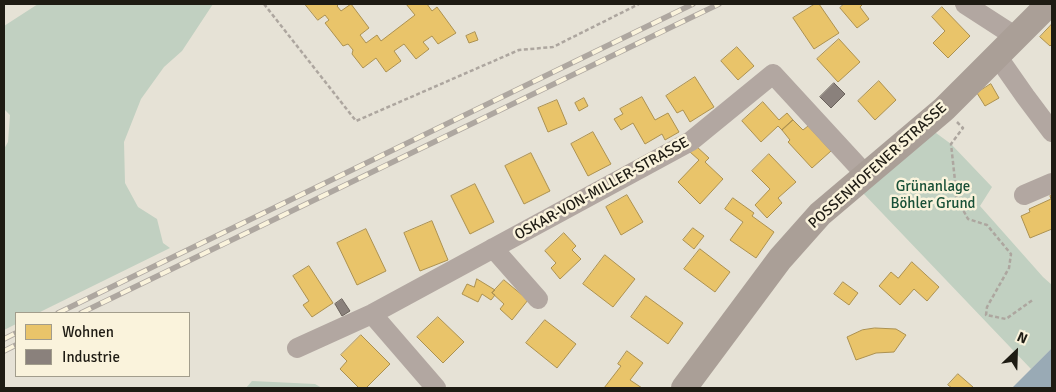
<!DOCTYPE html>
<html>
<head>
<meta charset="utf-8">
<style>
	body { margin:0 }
	#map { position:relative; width:1056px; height:392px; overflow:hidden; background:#e6e2d6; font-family:Signika,sans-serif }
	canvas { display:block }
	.frame { position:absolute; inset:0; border:5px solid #1e1b13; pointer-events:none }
	.legend { position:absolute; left:15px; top:312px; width:175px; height:65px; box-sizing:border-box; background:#faf3dc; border:1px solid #a29d8c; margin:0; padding:6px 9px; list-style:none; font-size:15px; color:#1e1b13 }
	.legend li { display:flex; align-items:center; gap:10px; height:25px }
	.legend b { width:25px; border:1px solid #a29d8c }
	.north { position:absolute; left:991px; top:327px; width:50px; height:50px; -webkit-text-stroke:4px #faf3dc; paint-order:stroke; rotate:24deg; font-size:14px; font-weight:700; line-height:20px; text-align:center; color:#1e1b13 }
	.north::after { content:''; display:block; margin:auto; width:18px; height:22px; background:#1e1b13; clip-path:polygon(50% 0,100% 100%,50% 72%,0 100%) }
</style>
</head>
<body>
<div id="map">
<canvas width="1056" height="392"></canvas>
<div class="frame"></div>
<ul class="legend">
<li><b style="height:14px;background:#e9c46a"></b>Wohnen</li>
<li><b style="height:14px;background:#8a817c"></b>Industrie</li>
</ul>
<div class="north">N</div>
</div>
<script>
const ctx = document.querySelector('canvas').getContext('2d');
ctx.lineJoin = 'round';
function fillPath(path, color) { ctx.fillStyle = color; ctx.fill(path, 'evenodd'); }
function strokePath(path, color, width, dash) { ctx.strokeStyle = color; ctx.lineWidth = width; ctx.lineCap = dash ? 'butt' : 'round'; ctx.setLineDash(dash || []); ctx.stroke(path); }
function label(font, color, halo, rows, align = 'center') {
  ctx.font = font + ' Signika,sans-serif'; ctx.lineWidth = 5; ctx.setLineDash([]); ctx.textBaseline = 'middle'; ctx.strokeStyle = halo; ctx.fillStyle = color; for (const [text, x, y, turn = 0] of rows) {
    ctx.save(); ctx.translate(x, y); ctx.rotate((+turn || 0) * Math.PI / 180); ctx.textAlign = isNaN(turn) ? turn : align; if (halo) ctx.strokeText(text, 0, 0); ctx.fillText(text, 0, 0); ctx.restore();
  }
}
const green = new Path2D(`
	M38,4H213L182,51L164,67L141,99L124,142L125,183L138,207L157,219L163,243L170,248L38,313H16V324L4,330V149L8,142L10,115L4,109V26Z
	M932,130L951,144L992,187L980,206L1043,277L1052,285V348L1031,369L862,192Z
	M252,381L315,384L322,388H246Z`);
const water = new Path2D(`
	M1052,348V388H1012Z`);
const homes = new Path2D(`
	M305,4H339L337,6L341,11L351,4L369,28L360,35L366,43L377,35L381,41L415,15L406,4H427L432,11L437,7L456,33L438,44L432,36L423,42L429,49L416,59L404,44L394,51L401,61L386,72L376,58L363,68L352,54L353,50L348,44L343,46L325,23L329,20L325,15L318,20Z
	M815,4H819L839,33L814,49L793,18Z
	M844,4H863L860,7L869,19L857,28L840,8Z
	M942,7L970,36L948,58L933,43L945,31L932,17Z
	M1052,24V44L1050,46L1040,37Z
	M475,32L478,40L469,43L466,36Z
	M839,39L860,62L838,82L817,59Z
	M737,47L754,66L738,80L721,61Z
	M695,77L714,107L690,122L683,110L677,113L666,96Z
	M879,81L896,100L875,120L858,101Z
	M991,84L999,98L985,106L977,93Z
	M642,97L655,120L668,113L679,132L665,140L662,134L645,144L633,123L621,130L614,119L623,114L620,109Z
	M584,98L588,106L579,111L575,103Z
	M557,100L567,124L548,132L538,108Z
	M763,102L779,120L787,113L793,120L782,130L778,126L761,142L742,121Z
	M793,120L803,130L808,126L831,151L812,168L788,142L790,140L782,130Z
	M593,132L611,164L588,176L571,144Z
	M696,146L709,158L705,162L723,179L700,204L678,182L699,160L690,152Z
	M531,153L550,191L524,204L505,166Z
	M769,154L796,182L778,198L782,203L767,218L755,205L770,189L752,171Z
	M475,184L494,222L470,234L451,196Z
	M627,195L643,222L621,235L606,207Z
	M1052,195V229L1030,238L1021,216L1030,212L1029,209L1051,199L1050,196Z
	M733,198L754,213L752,216L774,232L756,258L730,240L743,222L725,209Z
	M432,221L448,260L420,271L404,233Z
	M693,228L704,236L694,249L683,240Z
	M366,229L386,271L357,285L337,243Z
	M564,233L576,246L572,250L581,259L560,279L551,268L556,263L545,251Z
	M700,249L730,272L715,292L684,269Z
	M605,255L635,279L613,307L583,284Z
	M912,262L939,287L927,301L914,289L900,305L879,286L891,272L898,278Z
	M309,266L333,303L312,317L303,305L309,301L293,276Z
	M477,279L495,290L492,293L495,295L491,300L482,294L478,302L462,294L467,284L474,287Z
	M504,280L528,300L512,320L500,309L504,304L492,293Z
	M843,282L858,293L849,305L834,294Z
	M646,296L683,323L668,344L631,317Z
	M438,317L464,342L443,363L417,337Z
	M545,320L576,344L557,368L526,343Z
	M875,328L896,329L906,335L894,352L876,353L856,360L847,337L862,330Z
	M361,335L390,364L366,388H359L340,369L347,361L341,355Z
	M627,351L643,363L630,380L642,388H604L621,366L618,364Z
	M958,374L973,387L972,388H952L948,385Z`);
const industry = new Path2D(`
	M834,83L845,94L831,108L820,97Z
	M342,299L350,311L342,316L335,304Z`);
const path = new Path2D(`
	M264,4L356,121L519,50L553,47L639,4
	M957,122L963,128L951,144L957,199L968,219L987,225L1011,254L1009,268L987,307L986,315L1006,319L1034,299`);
const minor = new Path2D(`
	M965,4L1016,37
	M997,56L1025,96L1052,132
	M1024,195L1052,183
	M493,248L538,299
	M372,314L436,388
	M297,348L372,314L691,141L773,74L866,175`);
const major = new Path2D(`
	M684,388L780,259L820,214L944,109L1049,4`);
const rail = new Path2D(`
	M58,313L693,4
	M81,313L719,4
	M4,339L16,333
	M4,351L16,345`);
const streetNames = [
	["POSSENHOFENER STRASSE",878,166,-42],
	["OSKAR-VON-MILLER-STRASSE",602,189,-29]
];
const parkNames = [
	["Grünanlage",933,187],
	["Böhler Grund",933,204]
];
fillPath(green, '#c1d0c1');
fillPath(water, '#99aab5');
fillPath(homes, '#e9c46a');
strokePath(homes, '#ac9150', 1);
fillPath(industry, '#8a817c');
strokePath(industry, '#6a625c', 1);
strokePath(path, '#ada69f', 2.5, [4, 2.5]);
strokePath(minor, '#b2a7a1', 20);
strokePath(major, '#aa9f97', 26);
strokePath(rail, '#aea7a0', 5.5);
strokePath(rail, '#faf3dc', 4, [11]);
label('15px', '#1e1b13', '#faf3dc', streetNames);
label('15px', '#185037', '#faf3dc', parkNames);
</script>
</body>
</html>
